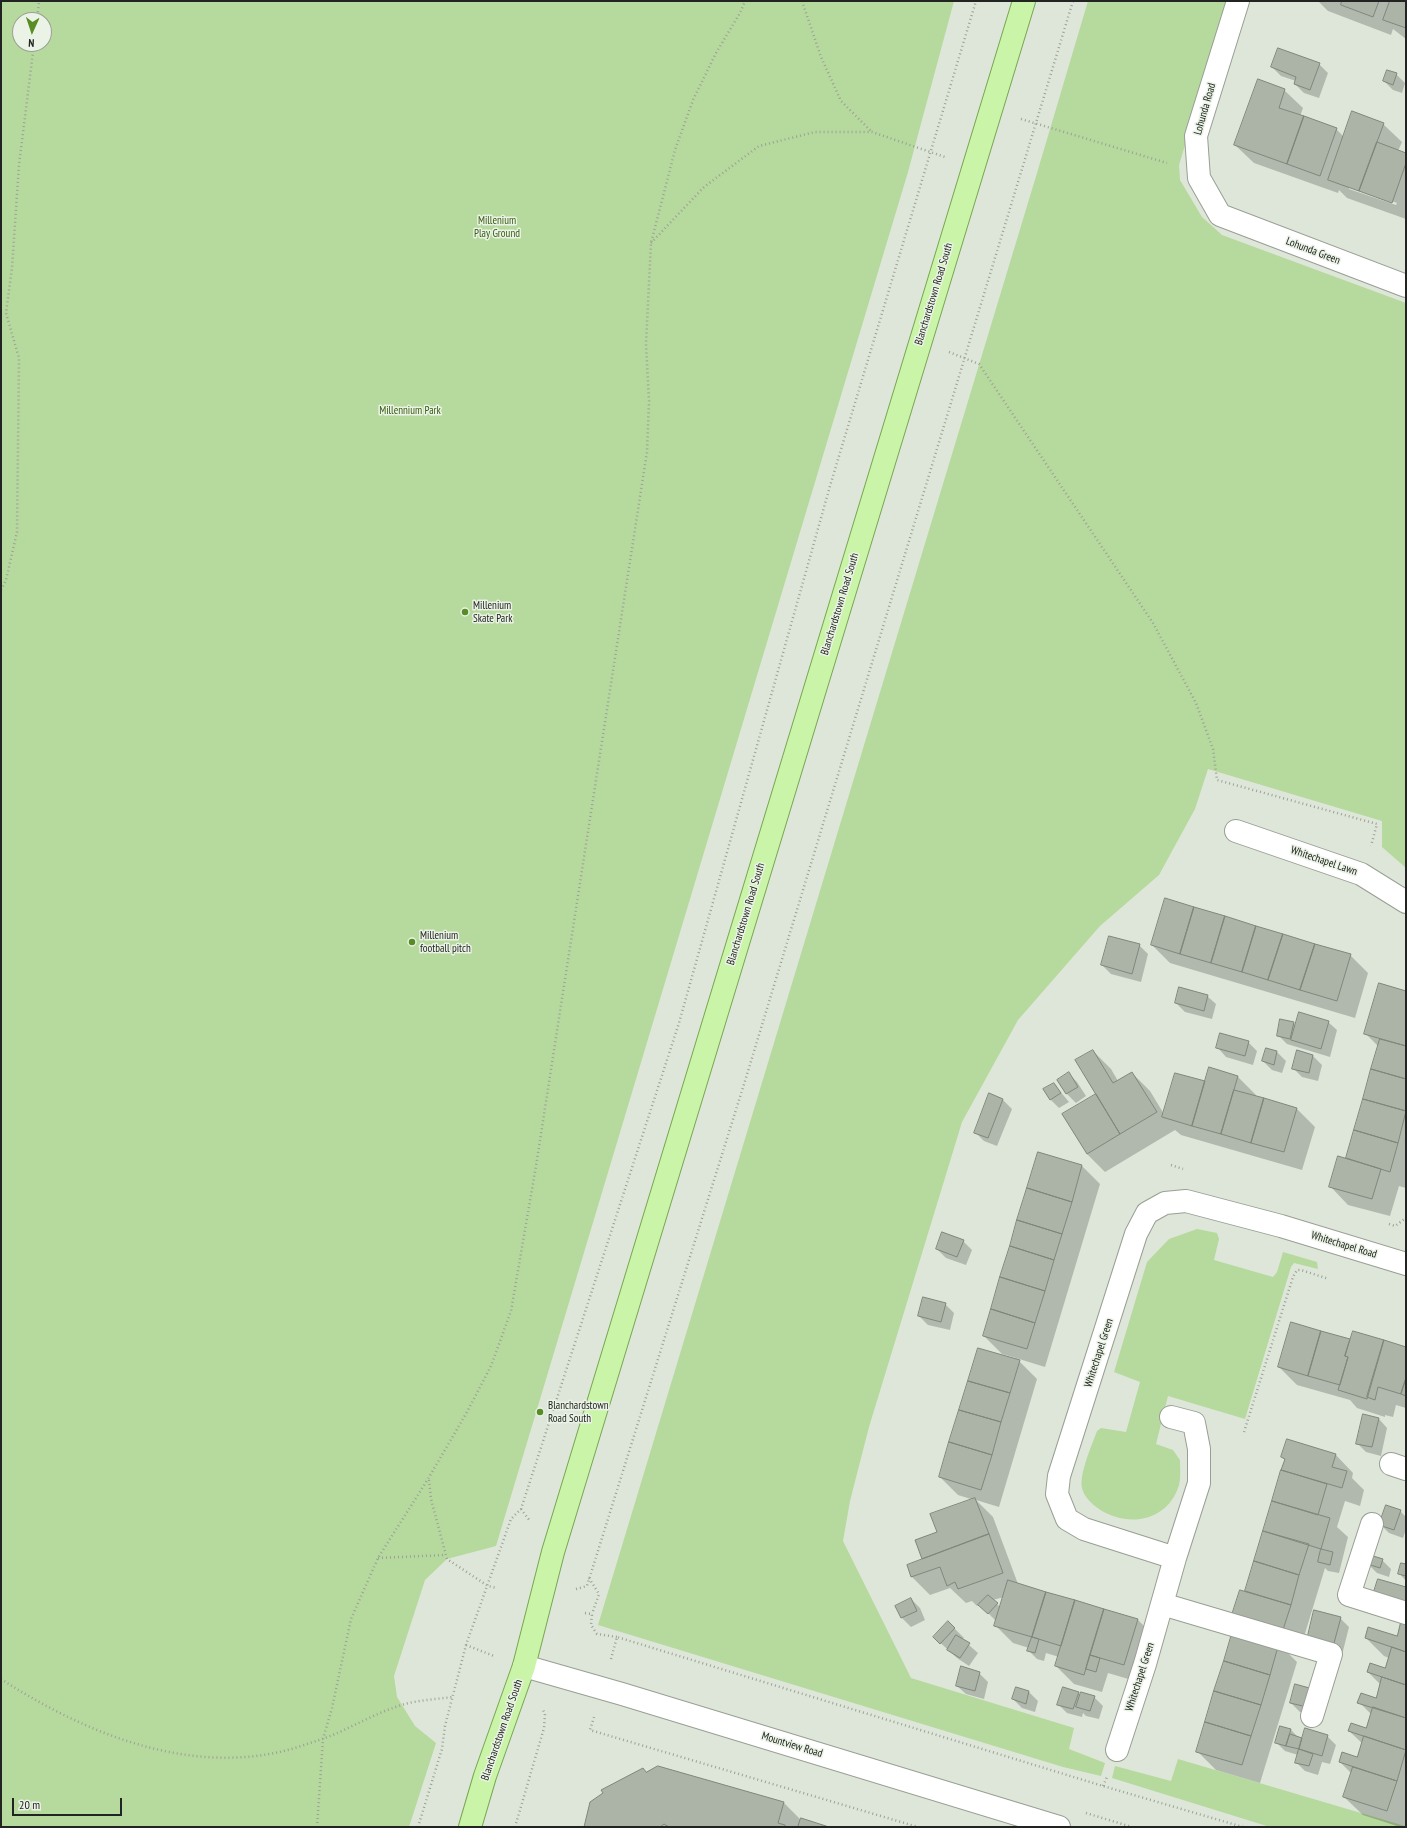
<!DOCTYPE html>
<html>
<head>
<meta charset="utf-8">
<style>
	body { margin:0 }
	#map { position:relative; width:1407px; height:1828px; overflow:hidden; background:#dee6d9; font-family:"PT Sans Narrow",sans-serif }
	canvas { display:block }
	.frame { position:absolute; inset:0; border:2px solid #212420; pointer-events:none }
	.north { position:absolute; left:12px; top:12px; width:40px; height:40px; box-sizing:border-box; background:#ebf3e6; border:1px solid #9aa097; border-radius:50%; rotate:183deg; font-size:11px; font-weight:700; line-height:16px; text-align:center; color:#212420 }
	.north::after { content:''; display:block; margin:auto; width:14px; height:18px; background:#588c25; clip-path:polygon(50% 0,100% 100%,50% 72%,0 100%) }
	.scale { position:absolute; left:12px; top:1798px; width:110px; height:18px; box-sizing:border-box; border:2px solid #212420; border-top:0; padding-left:5px; font-size:12px; line-height:14px; white-space:nowrap; color:#212420; -webkit-text-stroke:3px #ebf3e6; paint-order:stroke }
</style>
</head>
<body>
<div id="map">
<canvas width="1407" height="1828"></canvas>
<div class="frame"></div>
<div class="north">N</div>
<div class="scale">20 m</div>
</div>
<script>
const ctx = document.querySelector('canvas').getContext('2d');
ctx.lineJoin = 'round';
function fillPath(path, color) { ctx.fillStyle = color; ctx.fill(path, 'evenodd'); }
function strokePath(path, color, width, dash) { ctx.strokeStyle = color; ctx.lineWidth = width; ctx.lineCap = dash ? 'butt' : 'round'; ctx.setLineDash(dash || []); ctx.stroke(path); }
function label(font, color, halo, rows, align = 'center') {
  ctx.font = font + ' "PT Sans Narrow",sans-serif'; ctx.lineWidth = 3; ctx.setLineDash([]); ctx.textBaseline = 'middle'; ctx.strokeStyle = halo; ctx.fillStyle = color; for (const [text, x, y, turn = 0] of rows) {
    ctx.save(); ctx.translate(x, y); ctx.rotate((+turn || 0) * Math.PI / 180); ctx.textAlign = isNaN(turn) ? turn : align; if (halo) ctx.strokeText(text, 0, 0); ctx.fillText(text, 0, 0); ctx.restore();
  }
}
const green = new Path2D(`
	M1,1H954L908,172L496,1546L447,1559L425,1580L394,1676L397,1697L415,1726L436,1743L409,1827H1ZM20,20H44V44H20Z
	M1088,1H1229L1179,165L1180,180L1202,217L1222,235L1406,303V868L1382,847V821L1208,769L1195,809L1159,875L1100,926L1018,1020L962,1122L869,1427L850,1501L843,1541L911,1678L1074,1728L1069,1749L1105,1763L1101,1776L1063,1767L598,1625L1037,173Z
	M1197,1229L1217,1233L1219,1239L1214,1260L1273,1277L1277,1272L1283,1252L1317,1262L1318,1269L1294,1263L1291,1267L1245,1419L1168,1396L1156,1444L1173,1450L1180,1460C1180,1468 1181,1478 1179,1485C1168,1522 1127,1528 1099,1509C1092,1504 1084,1497 1082,1488C1079,1474 1092,1445 1097,1431L1101,1428L1126,1432L1140,1382L1114,1372L1147,1262L1169,1239Z
	M1178,1759L1405,1826V1827H1270L1112,1778L1115,1766L1171,1781Z`);
const shadow = new Path2D(`
	M1318,1H1406V39L1393,29L1391,35L1328,11Z
	M1319,64L1328,73L1319,98L1304,93L1295,84L1296,81L1281,76L1272,67Z
	M1396,74L1405,83L1402,93L1393,90L1384,81Z
	M1284,90L1303,108L1300,116L1336,129L1344,137L1383,124L1402,142L1398,151L1406,154V219L1347,198L1339,190L1338,193L1254,163L1235,145ZM1349,186L1397,203L1396,205L1349,189Z
	M1139,945L1148,954L1141,982L1111,974L1102,965Z
	M1152,945L1350,955L1368,973L1355,1018L1170,963Z
	M1406,992V1188L1399,1186L1390,1216L1348,1205L1330,1186L1346,1159L1379,1047L1365,1033Z
	M1207,996L1216,1004L1212,1019L1185,1012L1176,1003Z
	M1328,1022L1337,1030L1330,1057L1287,1044L1278,1035L1294,1023L1296,1026Z
	M1248,1042L1257,1051L1253,1065L1226,1057L1218,1048Z
	M1093,1051L1111,1069L1118,1081L1132,1073L1150,1091L1164,1114L1205,1082L1238,1077L1256,1095L1255,1097L1297,1109L1315,1127L1302,1170L1181,1135L1175,1130L1105,1172L1087,1154L1097,1094Z
	M1277,1052L1286,1061L1282,1073L1272,1070L1263,1061Z
	M1298,1052L1313,1056L1322,1065L1318,1081L1302,1077L1293,1068Z
	M1069,1074L1077,1082L1086,1096L1076,1103L1067,1094L1059,1080Z
	M1054,1084L1069,1102L1059,1108L1050,1099Z
	M990,1095L1003,1100L1012,1109L997,1146L984,1141L975,1132Z
	M1038,1153L1082,1166L1100,1184L1045,1367L1016,1358L1037,1379L999,1507L976,1500L993,1517L1018,1584L1138,1620L1156,1638L1142,1683L1108,1673L1102,1692L1074,1684L1056,1666L1059,1657L1046,1653L1044,1661L1037,1659L1029,1651V1648L1013,1643L995,1625L996,1621L980,1605L977,1606L972,1601L966,1603L950,1588L930,1595L912,1577L924,1560L916,1541L938,1533L974,1500L958,1495L940,1477L1016,1360V1358L1002,1354L984,1336ZM1004,1597L1000,1607L993,1600Z
	M963,1241L972,1250L966,1265L946,1258L937,1249Z
	M945,1304L954,1313L950,1330L928,1325L919,1316Z
	M1292,1323L1351,1340L1406,1348V1408L1396,1405L1393,1417L1385,1415V1417L1357,1408L1350,1400L1297,1385L1279,1367Z
	M1379,1419L1387,1428L1381,1456L1366,1452L1357,1443Z
	M1335,1454L1353,1473L1352,1478L1364,1490L1360,1506L1345,1501L1337,1527L1348,1537L1339,1573L1328,1571L1325,1568L1299,1653L1283,1648L1297,1662L1260,1783L1216,1770L1198,1752L1285,1460L1282,1457Z
	M1400,1511L1406,1517V1529L1403,1538L1389,1533L1380,1524Z
	M1382,1560L1391,1569L1389,1577L1377,1573L1368,1564Z
	M1406,1565V1581L1399,1573Z
	M1406,1588V1825L1405,1827H1400L1363,1815L1344,1797L1352,1774L1340,1762L1358,1759L1363,1744L1349,1731L1367,1729L1372,1715L1359,1702L1376,1699L1381,1685L1368,1672L1385,1670L1389,1658L1384,1656L1366,1638L1397,1637L1403,1619Z
	M911,1599L920,1608L925,1620L911,1627L902,1618L896,1607Z
	M1340,1618L1349,1627L1342,1655L1317,1649Z
	M948,1622L964,1638L962,1639L978,1653L969,1666L957,1658L934,1637Z
	M979,1673L988,1682L984,1699L966,1694L957,1686Z
	M1016,1688L1029,1692L1038,1701L1035,1712L1022,1708L1013,1699Z
	M1312,1689L1316,1716L1300,1712L1291,1703Z
	M1078,1693L1081,1695L1094,1697L1103,1706L1099,1719L1086,1716L1083,1713L1082,1717L1067,1713L1058,1704Z
	M1291,1730L1299,1738L1303,1739L1327,1736L1336,1745L1330,1764L1322,1762L1318,1775L1305,1771L1296,1762L1298,1755L1285,1751L1276,1742Z
	M658,1767L784,1803L801,1820L826,1827H585L647,1773Z`);
const building = new Path2D(`
	M1342,1H1379L1373,17L1341,5Z
	M1390,1H1406V28L1383,20Z
	M1278,48L1320,63L1310,90L1294,84L1296,77L1271,67Z
	M1387,70L1397,73L1393,85L1383,81Z
	M1258,79L1285,89L1279,108L1304,116L1287,164L1234,145Z
	M1352,111L1384,123L1359,191L1328,180Z
	M1304,116L1337,128L1320,176L1287,164Z
	M1377,142L1406,153V163L1392,203L1359,191Z
	M1165,898L1194,907L1180,954L1151,945Z
	M1194,907L1225,916L1211,963L1180,954Z
	M1225,916L1256,926L1242,972L1211,963Z
	M1256,926L1283,934L1268,980L1242,972Z
	M1283,934L1315,944L1300,990L1268,980Z
	M1109,936L1140,944L1132,974L1101,965Z
	M1315,944L1351,954L1337,1001L1300,990Z
	M1379,983L1406,991V1046L1364,1034Z
	M1179,987L1208,995L1204,1011L1175,1003Z
	M1299,1012L1329,1021L1321,1049L1291,1040Z
	M1280,1019L1294,1022L1290,1039L1277,1036Z
	M1220,1033L1249,1041L1245,1056L1216,1048Z
	M1380,1039L1406,1046V1079L1371,1069Z
	M1266,1048L1277,1051L1274,1065L1262,1061Z
	M1093,1050L1113,1083L1132,1072L1157,1112L1120,1134L1075,1060Z
	M1297,1050L1313,1055L1309,1073L1292,1069Z
	M1209,1067L1238,1076L1221,1134L1192,1126Z
	M1371,1069L1406,1079V1111L1363,1099Z
	M1069,1072L1078,1087L1066,1094L1057,1080Z
	M1175,1073L1205,1081L1192,1126L1162,1117Z
	M1054,1083L1061,1093L1050,1100L1043,1089Z
	M1234,1090L1264,1098L1251,1143L1221,1134Z
	M989,1093L1003,1099L988,1138L974,1133Z
	M1096,1094L1120,1134L1087,1154L1062,1114Z
	M1264,1098L1297,1108L1284,1152L1251,1143Z
	M1363,1099L1406,1111L1398,1143L1354,1130Z
	M1354,1130L1398,1143L1390,1172L1346,1158Z
	M1038,1152L1082,1165L1072,1202L1027,1188Z
	M1338,1156L1381,1169L1372,1199L1329,1187Z
	M1027,1188L1072,1202L1062,1234L1017,1220Z
	M1017,1220L1062,1234L1054,1260L1010,1246Z
	M942,1232L964,1240L957,1257L936,1249Z
	M1010,1246L1054,1260L1045,1291L1000,1277Z
	M1000,1277L1045,1291L1035,1323L991,1309Z
	M923,1297L946,1303L941,1322L918,1316Z
	M991,1309L1035,1323L1027,1349L983,1336Z
	M1291,1322L1321,1331L1308,1376L1278,1367Z
	M1321,1331L1350,1339L1345,1356L1348,1357L1340,1385L1308,1376Z
	M1353,1331L1384,1340L1367,1399L1338,1390L1348,1357L1345,1356Z
	M1384,1340L1406,1347V1378L1401,1394L1378,1387L1375,1400L1367,1397Z
	M978,1348L1020,1360L1010,1393L968,1381Z
	M1406,1378V1396L1401,1394Z
	M968,1381L1010,1393L1001,1422L959,1410Z
	M959,1410L1001,1422L992,1455L949,1442Z
	M1363,1414L1379,1418L1372,1447L1356,1444Z
	M1287,1439L1336,1454L1332,1467L1347,1471L1342,1488L1281,1470L1285,1459L1281,1457Z
	M949,1442L992,1455L981,1490L939,1477Z
	M1281,1470L1327,1484L1318,1515L1272,1501Z
	M975,1498L989,1534L922,1559L915,1540L937,1532L930,1514Z
	M1272,1501L1330,1518L1321,1549L1263,1531Z
	M1386,1505L1401,1510L1394,1530L1379,1525Z
	M1263,1531L1309,1544L1299,1575L1254,1561Z
	M989,1534L1003,1573L958,1589L955,1582L947,1586L940,1567L911,1577L907,1565Z
	M1321,1549L1333,1552L1330,1565L1318,1562Z
	M1370,1555L1383,1559L1380,1568L1367,1564Z
	M1254,1561L1299,1575L1291,1605L1245,1591Z
	M1401,1563L1406,1564V1576L1398,1574Z
	M1378,1579L1406,1587V1608L1372,1598Z
	M1008,1580L1046,1592L1032,1637L994,1626Z
	M1240,1590L1291,1605L1281,1636L1230,1621Z
	M1046,1592L1075,1600L1061,1646L1032,1637Z
	M988,1595L998,1603L988,1614L978,1605Z
	M911,1598L917,1611L901,1618L895,1606Z
	M1075,1600L1104,1609L1084,1675L1055,1666Z
	M1104,1609L1138,1619L1124,1665L1090,1655Z
	M1314,1610L1341,1617L1333,1647L1307,1640Z
	M1402,1618L1406,1619V1652L1365,1638L1368,1627L1397,1636Z
	M948,1621L955,1628L940,1644L933,1637Z
	M1233,1630L1279,1643L1270,1675L1224,1661Z
	M956,1635L970,1643L960,1658L947,1650Z
	M1032,1637L1039,1639L1035,1653L1027,1651Z
	M1392,1647L1406,1652V1685L1367,1672L1370,1663L1385,1668Z
	M1090,1655L1100,1658L1096,1672L1086,1669Z
	M1224,1661L1270,1675L1261,1705L1214,1691Z
	M961,1666L980,1672L975,1691L956,1686Z
	M1382,1677L1406,1685V1718L1357,1703L1361,1693L1376,1698Z
	M1295,1684L1313,1689L1307,1707L1290,1703Z
	M1016,1687L1029,1691L1026,1704L1012,1699Z
	M1063,1687L1079,1692L1073,1709L1057,1705Z
	M1214,1691L1261,1705L1251,1736L1205,1722Z
	M1081,1692L1095,1696L1090,1711L1076,1707Z
	M1373,1707L1406,1718V1750L1348,1731L1351,1723L1366,1728Z
	M1205,1722L1251,1736L1242,1765L1196,1752Z
	M1280,1726L1291,1729L1286,1746L1275,1743Z
	M1305,1728L1328,1735L1322,1756L1299,1749Z
	M1290,1734L1302,1738L1299,1749L1286,1746Z
	M1364,1736L1406,1750L1397,1781L1339,1762L1342,1752L1357,1757Z
	M1299,1749L1313,1754L1309,1766L1295,1763Z
	M658,1766L784,1802L778,1823L785,1825V1827H669L664,1824L660,1827H584L590,1802L603,1793L601,1790L643,1768L646,1772Z
	M1353,1767L1397,1781L1387,1811L1343,1797Z
	M801,1818L829,1827H798Z`);
const path = new Path2D(`
	M802,1L821,57L841,101L872,132
	M37,20L39,1
	M1021,119L1167,163
	M651,243L704,187L759,146L815,132H872L945,157
	M949,352L979,364L1153,623L1196,703L1213,749L1217,780L1377,824L1371,846
	M1,590L6,580L17,532L19,358L6,313L12,268L19,165L34,44
	M1171,1165L1183,1169
	M1389,1224L1395,1226L1406,1218
	M1244,1432L1293,1277L1297,1270H1301L1329,1279
	M429,1480L431,1499L447,1559L488,1586L497,1588
	M521,1509L530,1521
	M378,1558L445,1555
	M589,1578L599,1594L592,1614
	M576,1589L587,1586L745,1081L1073,1
	M585,1613L592,1614L591,1625L597,1634L617,1637
	M466,1645L494,1656
	M611,1659L617,1637L1103,1786L1243,1827
	M1,1679C86,1734 193,1778 295,1748C313,1742 330,1737 346,1729C365,1720 384,1710 405,1704C420,1700 437,1699 453,1697
	M594,1717L590,1730L918,1827
	M1103,1786L1107,1777
	M1086,1813L1132,1827
	M317,1827L323,1739L332,1708L351,1619L378,1558L428,1479L467,1412L491,1366L511,1311L536,1166L647,452L649,401L646,344L651,243L675,150L693,100L716,53L740,13L745,1
	M418,1827L442,1749L445,1726L466,1645L511,1519L521,1509L679,1023L830,486L976,1
	M515,1827L544,1728L545,1714L542,1708`);
const minor = new Path2D(`
	M1238,1L1196,136L1199,178L1220,215L1406,286
	M1236,831L1361,874L1406,902
	M1391,1464L1406,1469
	M1372,1524L1349,1595L1406,1613
	M1175,1558L1084,1529L1067,1519L1057,1494L1059,1476L1136,1234L1147,1213L1165,1203L1186,1201L1281,1226L1406,1264
	M1162,1604L1331,1654L1312,1716
	M524,1666L622,1694L1059,1827
	M1117,1750L1145,1664L1175,1558L1199,1483V1449L1194,1423L1171,1417`);
const major = new Path2D(`
	M470,1827L485,1776L524,1666L553,1552L1024,1`);
const markers = [
	[465,612,4,"#588c25"],
	[412,942,4,"#588c25"],
	[540,1412,4,"#588c25"]
];
const streetNames = [
	["Lohunda Road",1205,109,-74],
	["Lohunda Green",1313,251,21],
	["Blanchardstown Road South",934,294,-73],
	["Blanchardstown Road South",840,604,-73],
	["Whitechapel Lawn",1324,861,19],
	["Blanchardstown Road South",746,914,-73],
	["Whitechapel Road",1344,1245,17],
	["Whitechapel Green",1099,1353,-72],
	["Whitechapel Green",1140,1677,-72],
	["Blanchardstown Road South",502,1730,-71],
	["Mountview Road",792,1745,17]
];
const parkNames = [
	["Millenium",497,221],
	["Play Ground",497,234],
	["Millennium Park",410,411]
];
const poiNames = [
	["Millenium",473,606],
	["Skate Park",473,619],
	["Millenium",420,936],
	["football pitch",420,949],
	["Blanchardstown",548,1406],
	["Road South",548,1419]
];
fillPath(green, '#b6d99d');
fillPath(shadow, '#0003');
fillPath(building, '#acb4a8');
strokePath(building, '#7f867b', 1);
strokePath(minor, '#989f93', 24);
strokePath(major, '#78a753', 24);
strokePath(path, '#9ba197', 2.5, [1, 3]);
strokePath(minor, '#fff', 22);
strokePath(major, '#caf4a8', 22);
for (const [x, y, r, color] of markers) { const dot = new Path2D(); dot.arc(x, y, r, 0, 2 * Math.PI); ctx.fillStyle = color; ctx.fill(dot); strokePath(dot, '#ebf3e6', 1.5); }
label('11px', '#212420', '#ebf3e6', streetNames);
label('11px', '#355a0f', '#ebf3e6', parkNames);
label('11px', '#212420', '#ebf3e6', poiNames, 'left');
</script>
</body>
</html>
